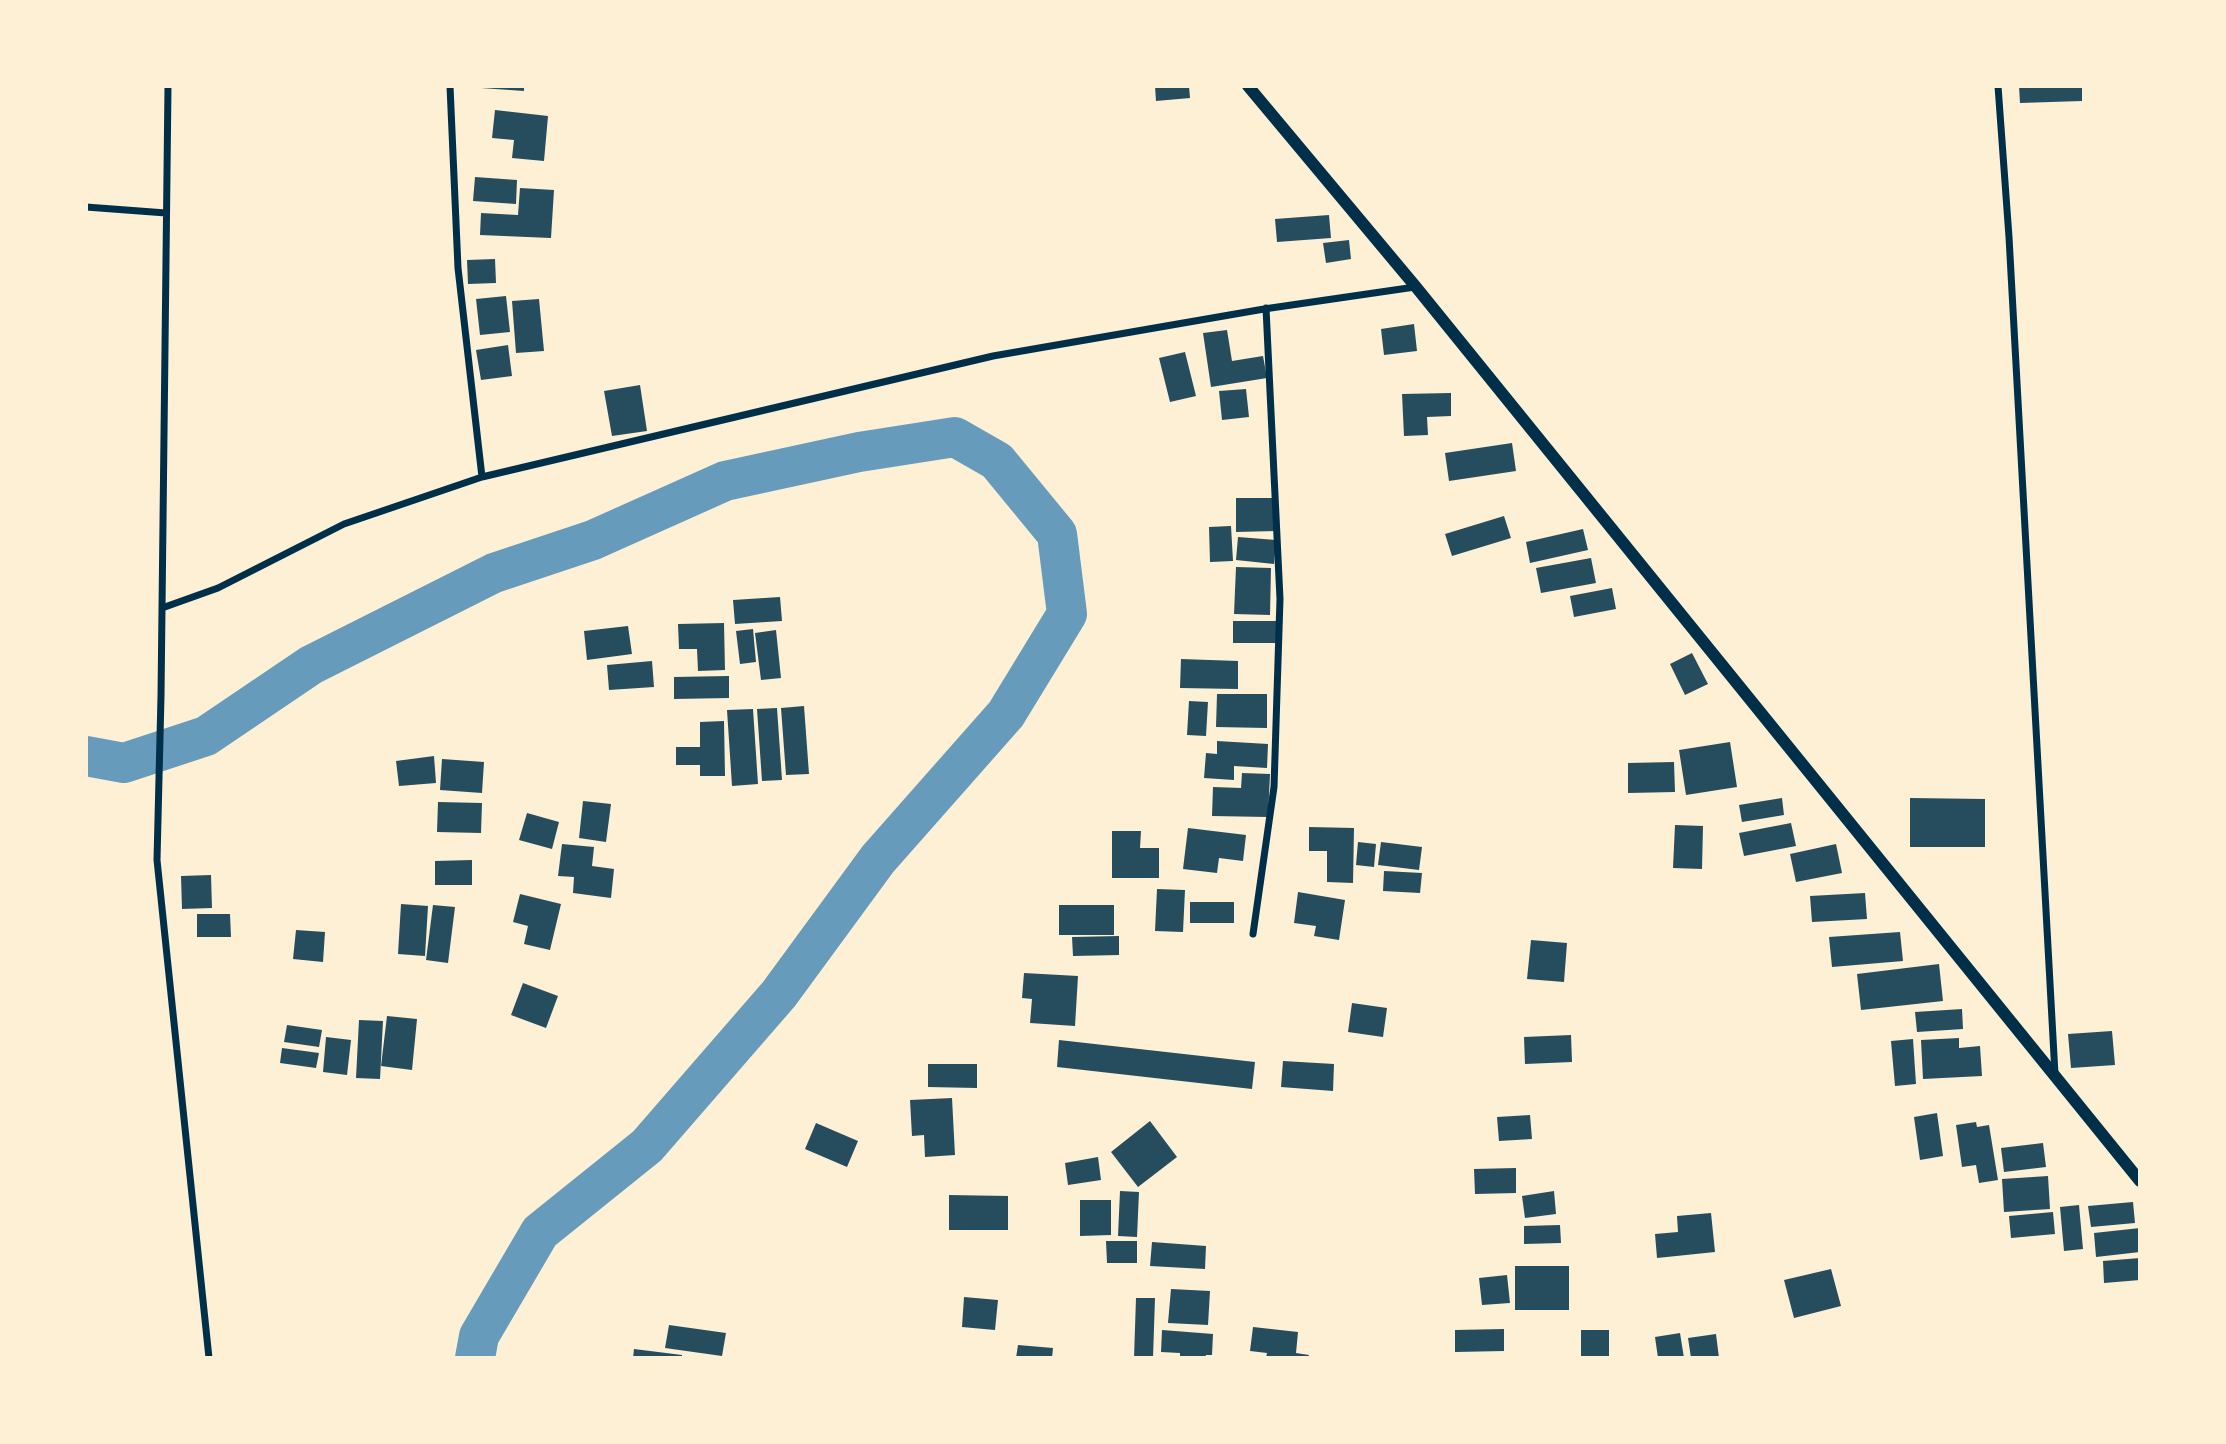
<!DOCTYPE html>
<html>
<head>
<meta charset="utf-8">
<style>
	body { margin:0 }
	#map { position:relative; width:2226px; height:1444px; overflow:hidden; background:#fdf0d5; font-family:Karla,sans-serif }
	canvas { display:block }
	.frame { position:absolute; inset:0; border:88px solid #fdf0d5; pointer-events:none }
</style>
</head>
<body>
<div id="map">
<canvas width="2226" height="1444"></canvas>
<div class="frame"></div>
</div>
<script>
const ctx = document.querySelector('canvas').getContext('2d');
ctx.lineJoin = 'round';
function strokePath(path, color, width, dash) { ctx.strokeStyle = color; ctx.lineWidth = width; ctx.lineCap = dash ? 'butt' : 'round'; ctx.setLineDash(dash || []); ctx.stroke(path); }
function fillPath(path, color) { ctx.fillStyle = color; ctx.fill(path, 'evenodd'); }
const river = new Path2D(`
	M86,756L124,763L206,736L311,665L494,573L593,540L725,481L859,452L955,437L997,461L1057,534L1067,614L1006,714L878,859L779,994L647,1146L540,1232L479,1336L475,1358`);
const building = new Path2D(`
	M481,86H524V91L481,88Z
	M1155,86H1189L1190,98L1156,101Z
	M2019,86H2082V101L2020,103Z
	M495,110L548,116L544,161L512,158L514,140L492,138Z
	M475,177L517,180L516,204L473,201Z
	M520,188L554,190L551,238L480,235L481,213L518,215Z
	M1329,215L1331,238L1277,242L1275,219Z
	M1349,240L1351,259L1326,263L1323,243Z
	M495,259L496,283L468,284L467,260Z
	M506,296L510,332L480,335L476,299Z
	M539,299L544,351L516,353L512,301Z
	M1414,324L1417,351L1384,355L1381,329Z
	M1227,330L1232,361L1263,356L1267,378L1211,387L1203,333Z
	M508,345L512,376L481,380L476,350Z
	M1185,352L1196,396L1170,402L1159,358Z
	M640,385L647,431L612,436L604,391Z
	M1246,389L1249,417L1222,420L1219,391Z
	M1451,393V416L1427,417L1428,435L1404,436L1402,394Z
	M1512,443L1516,471L1449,481L1445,453Z
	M1236,498H1275L1276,531L1236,532Z
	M1504,516L1511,538L1452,556L1445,534Z
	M1231,526L1233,561L1210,562L1209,527Z
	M1583,529L1588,550L1530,563L1526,542Z
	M1238,537L1276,540L1274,564L1236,560Z
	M1591,558L1596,583L1541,593L1536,568Z
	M1236,567L1271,568L1270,615L1234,614Z
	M1612,588L1616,609L1574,617L1570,596Z
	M780,597L782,621L735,624L733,600Z
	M1233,621H1278V643H1233Z
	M724,623L725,670L698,671L697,649H679L678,624Z
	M628,626L632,654L587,660L584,631Z
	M753,629L756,662L740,664L736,631Z
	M776,630L781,678L761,680L755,633Z
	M1692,653L1708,684L1685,695L1670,664Z
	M1181,659L1238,661V689L1180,688Z
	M652,661L654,687L609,690L607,665Z
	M729,676V698L674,699V677Z
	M1217,694H1267V728L1216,727Z
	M1189,701L1208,702L1206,736L1187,735Z
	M804,706L809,774L786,775L781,708Z
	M777,708L782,780L762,781L757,709Z
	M753,709L758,784L732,786L727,710Z
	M724,721L725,776H700V765H676V747H700V722Z
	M1217,741L1268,744L1267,768L1234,766V780L1204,778L1206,753L1217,754Z
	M1730,742L1737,787L1686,795L1679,750Z
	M434,756L436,783L399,786L396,761Z
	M442,759L484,762L482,793L440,790Z
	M1674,762L1675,792L1628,793V763Z
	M1242,773L1270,774L1268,817L1212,816L1213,787L1241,788Z
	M1782,798L1784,815L1742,822L1739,805Z
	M1910,798L1985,799V847H1910Z
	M583,801L611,804L606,842L579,838Z
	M438,802L482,803L481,833L437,832Z
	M527,813L559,822L552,849L519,840Z
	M1791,823L1796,846L1744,856L1739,833Z
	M1675,825L1703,826L1702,869L1673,868Z
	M1309,827L1354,828L1353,883L1327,882V851H1309Z
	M1188,828L1246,835L1243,861L1219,858L1217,873L1183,869Z
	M1112,831H1141L1140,848H1159V878H1112Z
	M1358,842L1376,844L1374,867L1356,865Z
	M1381,842L1422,847L1419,870L1378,865Z
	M562,844L594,847L592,866L614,869L611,898L573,893L574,877L558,876Z
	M1836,844L1842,873L1796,882L1790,854Z
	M472,860V885H435V861Z
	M1384,871L1422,873L1420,893L1383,891Z
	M211,875L212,908L182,909L181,876Z
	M1157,889L1185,890L1183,932L1155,931Z
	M1298,892L1345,900L1339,940L1314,936L1316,926L1294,923Z
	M1865,893L1867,919L1812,922L1810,896Z
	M520,894L561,904L550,950L524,944L528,926L513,922Z
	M1190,902H1234V923H1190Z
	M401,904L428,906L425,956L398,954Z
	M433,905L455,907L448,963L426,960Z
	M1059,905H1114V935H1059Z
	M197,914H230L231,937H197Z
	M296,930L325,932L323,962L293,959Z
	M1900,932L1903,961L1832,967L1829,937Z
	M1119,936V955L1073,956L1072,937Z
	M1531,940L1567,943L1564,982L1527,979Z
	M1939,964L1943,1001L1861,1010L1857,974Z
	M1024,973L1078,976L1075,1026L1030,1023L1032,999L1022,998Z
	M523,983L558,996L546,1028L511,1015Z
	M1352,1003L1387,1008L1383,1037L1348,1032Z
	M1962,1009L1963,1029L1917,1032L1915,1012Z
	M387,1016L417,1019L412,1070L381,1066Z
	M359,1020L383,1021L380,1079L356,1078Z
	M287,1025L322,1030L319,1047L284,1042Z
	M2112,1031L2115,1065L2071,1068L2068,1034Z
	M1571,1035L1572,1062L1525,1064L1524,1037Z
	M326,1037L351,1040L347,1075L323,1072Z
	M1959,1038V1048L1980,1046L1982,1076L1923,1079L1921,1040Z
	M1913,1039L1916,1084L1895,1086L1891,1041Z
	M1059,1040L1255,1062L1252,1089L1057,1067Z
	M282,1048L319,1053L316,1068L280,1063Z
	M1283,1061L1334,1064L1333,1091L1281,1087Z
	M928,1064H977V1088L928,1087Z
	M952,1098L955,1155L925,1157L924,1135L912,1136L910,1100Z
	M1937,1113L1943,1156L1920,1160L1914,1117Z
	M1530,1115L1532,1139L1499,1141L1497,1117Z
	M1150,1121L1177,1157L1138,1187L1111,1152Z
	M1976,1122L1977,1127L1989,1125L1998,1180L1979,1183L1976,1165L1962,1167L1956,1125Z
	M816,1123L858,1141L847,1167L805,1149Z
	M2043,1143L2046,1167L2004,1172L2001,1148Z
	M1098,1157L1101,1180L1068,1185L1065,1163Z
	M1516,1168V1193L1475,1194L1474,1169Z
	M2048,1176L2050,1209L2004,1212L2002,1179Z
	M1120,1191L1139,1192L1137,1237L1118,1236Z
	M1554,1191L1556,1214L1525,1218L1522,1196Z
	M949,1195L1008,1196V1230H949Z
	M1080,1200H1111V1235L1080,1236Z
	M2133,1202L2135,1223L2091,1227L2088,1206Z
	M2079,1205L2083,1249L2064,1251L2060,1207Z
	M2053,1212L2055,1234L2011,1238L2009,1216Z
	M1711,1213L1715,1252L1657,1258L1655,1234L1678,1232L1677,1216Z
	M1560,1225L1561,1243L1524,1244V1226Z
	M2140,1228V1252L2096,1257L2094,1233Z
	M1106,1241H1137V1263H1107Z
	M1152,1242L1206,1246L1205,1269L1150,1266Z
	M2140,1258V1280L2104,1283L2103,1261Z
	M1515,1266H1569V1310H1515Z
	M1831,1269L1841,1306L1794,1318L1784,1280Z
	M1507,1275L1510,1303L1482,1305L1479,1278Z
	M1171,1289L1210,1291L1208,1325L1168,1323Z
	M964,1297L998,1300L995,1330L962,1327Z
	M1136,1298H1155L1153,1358H1134Z
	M669,1325L726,1333L722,1356L665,1348Z
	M1253,1327L1298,1332L1296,1353L1309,1355L1308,1358H1266L1267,1353L1250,1351Z
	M1504,1329V1351L1455,1352V1330Z
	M1162,1330L1213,1334L1212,1355H1206L1205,1358H1180V1353L1161,1352Z
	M1581,1330H1609V1358H1581Z
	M1680,1333L1684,1358H1658L1655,1337Z
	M1716,1334L1719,1358H1691L1688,1338Z
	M1018,1345L1053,1348L1052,1358H1016Z
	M634,1349L682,1355V1358H633Z`);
const minor = new Path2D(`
	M168,86L161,696L157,860L209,1358
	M450,86L458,268L482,477L993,356L1264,309L1415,287
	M1998,86L2009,237L2055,1074
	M86,207L166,213
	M162,608L218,588L344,524L482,477
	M1253,934L1274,787L1280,599L1266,308`);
const tertiary = new Path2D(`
	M1248,86L1416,287L2140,1181`);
strokePath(river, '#669bbc', 40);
fillPath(building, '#264d5e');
strokePath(minor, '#003049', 7);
strokePath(tertiary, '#003049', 12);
</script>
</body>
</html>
